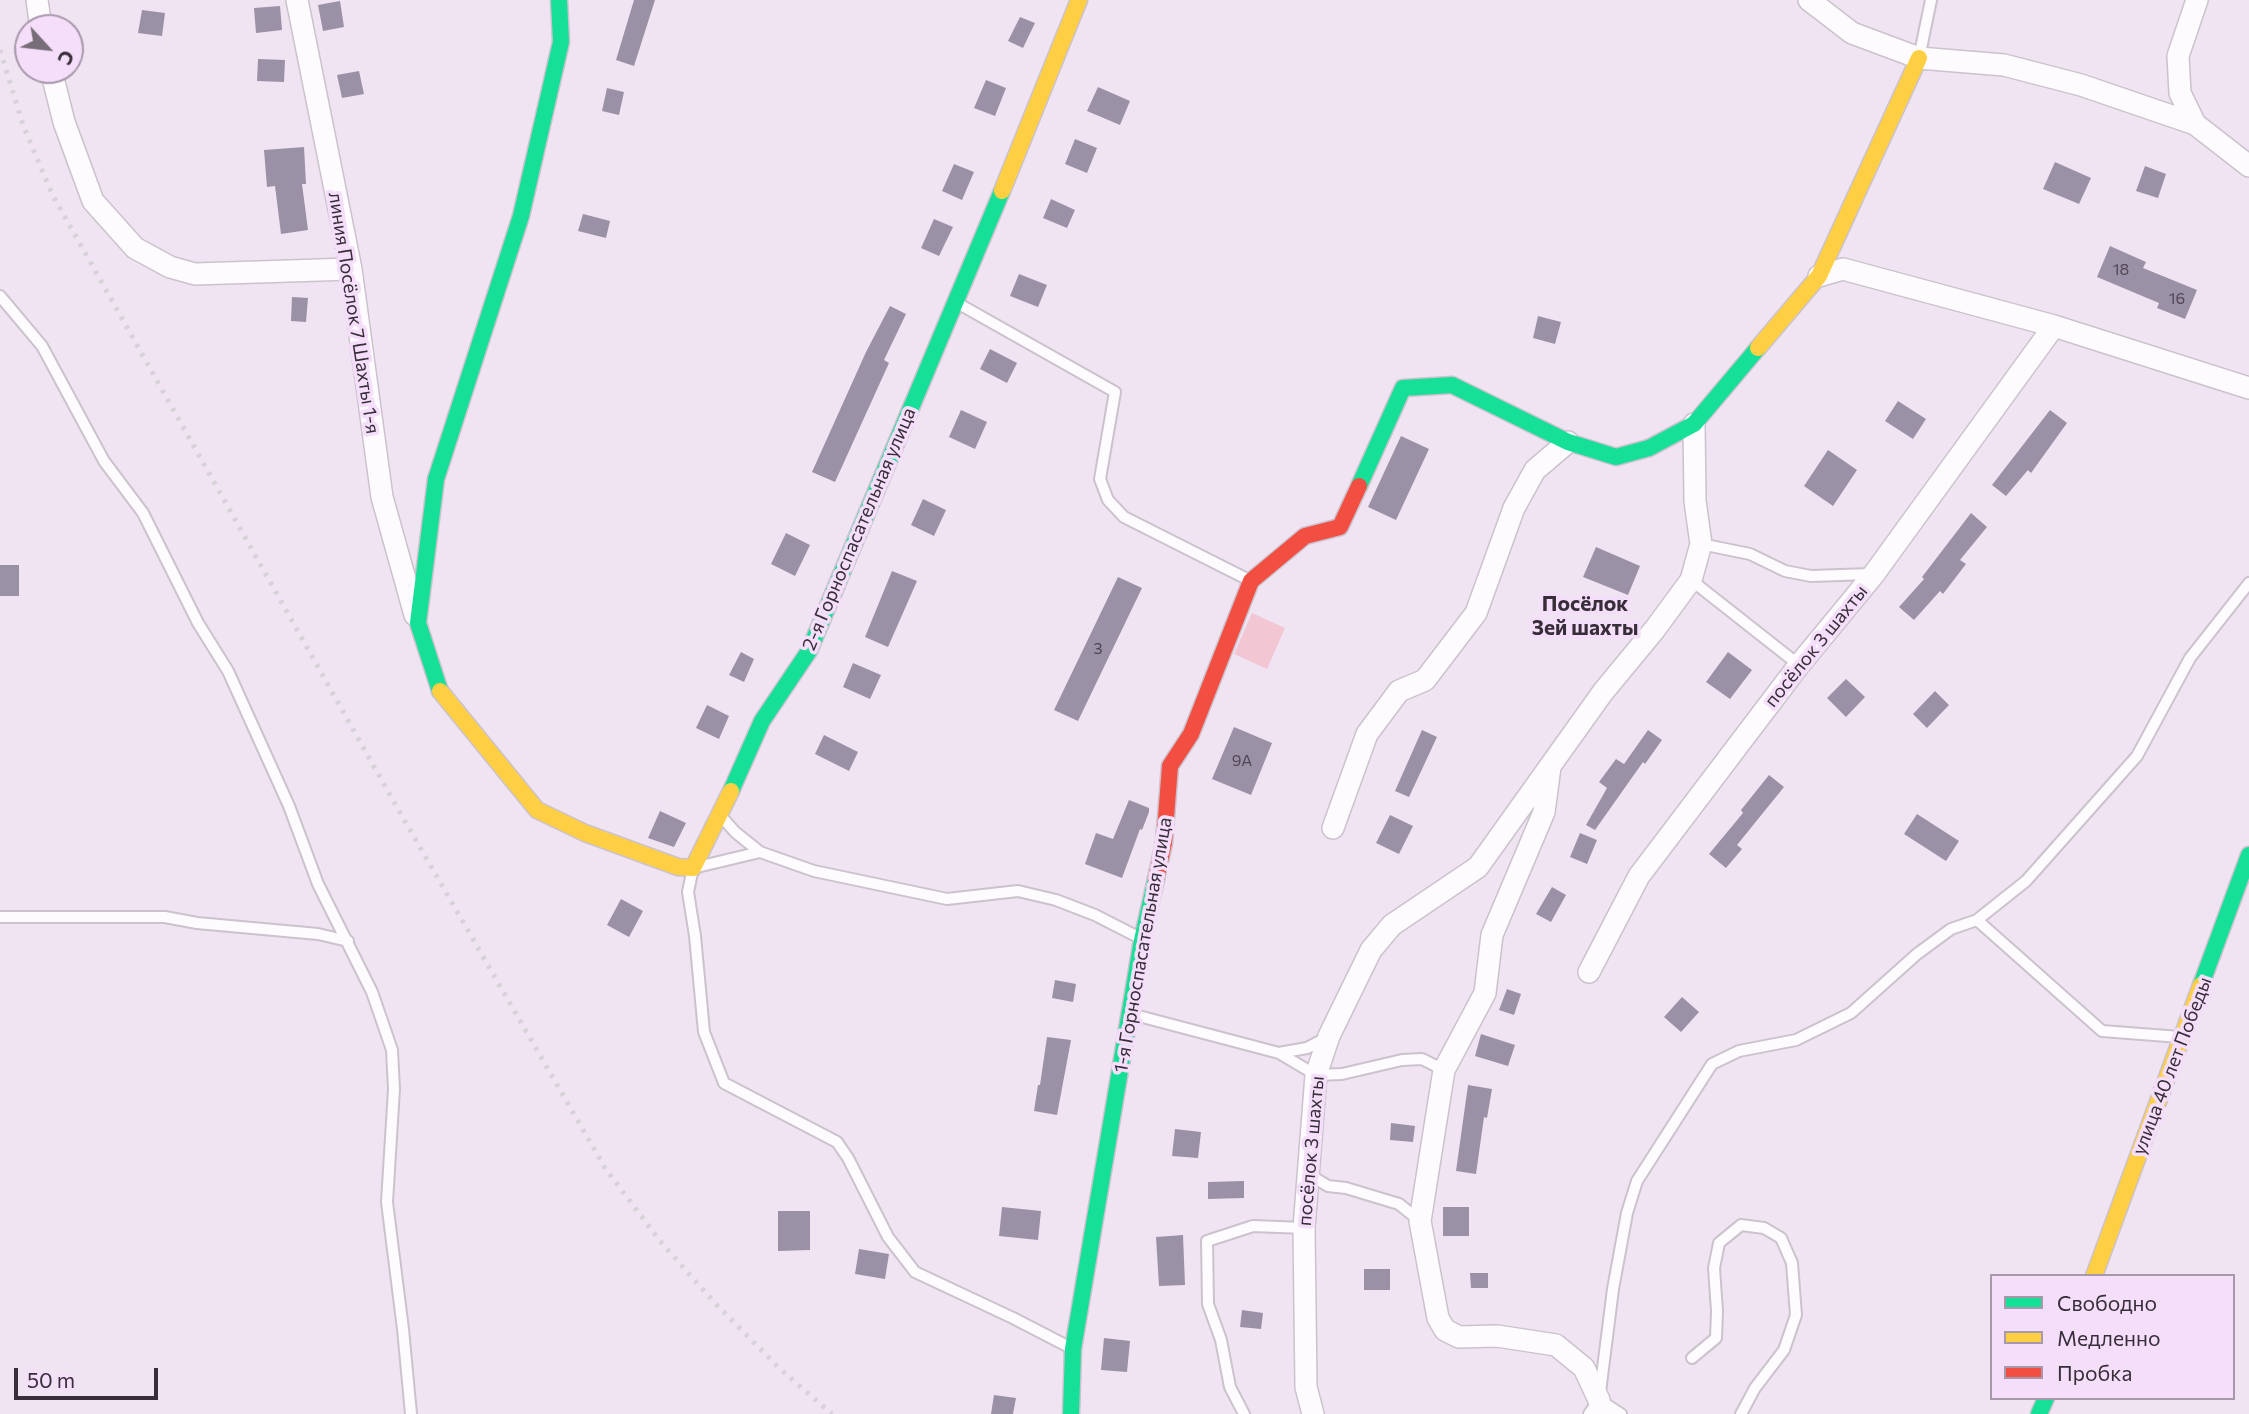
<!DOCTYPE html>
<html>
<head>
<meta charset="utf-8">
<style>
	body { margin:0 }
	#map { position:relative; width:2249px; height:1414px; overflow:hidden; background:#f0e4f3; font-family:Commissioner,sans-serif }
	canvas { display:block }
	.legend { position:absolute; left:1990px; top:1274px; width:245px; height:126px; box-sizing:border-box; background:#f4def9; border:2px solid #a898ac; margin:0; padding:9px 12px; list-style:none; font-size:21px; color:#372e39 }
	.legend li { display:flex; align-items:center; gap:14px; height:35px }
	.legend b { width:35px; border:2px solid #a898ac }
	.north { position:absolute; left:14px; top:14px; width:70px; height:70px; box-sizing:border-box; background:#f4def9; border:2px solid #a898ac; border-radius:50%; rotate:117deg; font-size:19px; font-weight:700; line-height:28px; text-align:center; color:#372e39 }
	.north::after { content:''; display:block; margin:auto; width:24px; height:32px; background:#786e7a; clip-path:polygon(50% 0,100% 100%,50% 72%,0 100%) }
	.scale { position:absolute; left:14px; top:1368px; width:144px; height:32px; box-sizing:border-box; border:4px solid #372e39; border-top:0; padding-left:9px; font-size:21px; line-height:24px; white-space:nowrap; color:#372e39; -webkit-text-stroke:5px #f4def9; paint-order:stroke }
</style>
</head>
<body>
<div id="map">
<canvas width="2249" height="1414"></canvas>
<ul class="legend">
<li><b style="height:9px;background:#16e098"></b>Свободно</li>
<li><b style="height:9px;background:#ffcf43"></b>Медленно</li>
<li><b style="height:9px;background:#f24e42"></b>Пробка</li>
</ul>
<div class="north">С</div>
<div class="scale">50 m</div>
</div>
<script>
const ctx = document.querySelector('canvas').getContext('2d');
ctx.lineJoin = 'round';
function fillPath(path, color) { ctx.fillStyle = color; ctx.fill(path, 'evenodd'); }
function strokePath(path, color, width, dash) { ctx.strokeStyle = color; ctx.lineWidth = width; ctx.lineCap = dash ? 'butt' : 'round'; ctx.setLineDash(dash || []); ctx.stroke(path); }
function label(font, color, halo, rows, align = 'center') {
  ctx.font = font + ' Commissioner,sans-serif'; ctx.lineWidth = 7; ctx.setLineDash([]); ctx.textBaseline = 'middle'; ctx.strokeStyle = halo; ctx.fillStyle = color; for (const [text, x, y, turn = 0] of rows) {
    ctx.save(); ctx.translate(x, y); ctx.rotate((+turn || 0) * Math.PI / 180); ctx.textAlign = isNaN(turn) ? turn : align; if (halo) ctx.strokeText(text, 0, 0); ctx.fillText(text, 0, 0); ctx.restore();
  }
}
const green = new Path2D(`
	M1252,613L1285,628L1267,669L1234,654Z`);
const building = new Path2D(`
	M634,0H655L634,66L616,60Z
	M340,1L344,27L323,31L318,5Z
	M280,6L282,30L256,33L254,8Z
	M142,10L165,13L162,36L138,33Z
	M1020,17L1035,23L1023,48L1008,41Z
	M258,59L285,60L284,82L257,81Z
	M359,71L364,94L342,98L337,75Z
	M986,80L1006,88L995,116L974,108Z
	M1098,87L1130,101L1120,125L1087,111Z
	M607,88L624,92L619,115L602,111Z
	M1075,139L1097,148L1087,173L1065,164Z
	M304,147L306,184H302L308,230L281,234L275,186L267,187L264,150Z
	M2055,162L2091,178L2079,204L2043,189Z
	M954,164L974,172L962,200L942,191Z
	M2145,166L2166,174L2158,198L2136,191Z
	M1051,199L1075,210L1067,228L1043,218Z
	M583,214L610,221L606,238L578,231Z
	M934,219L953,227L939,256L921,248Z
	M2110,246L2146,262L2143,268L2197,290L2185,319L2157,308L2159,303L2097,277Z
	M1019,274L1047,285L1038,307L1010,296Z
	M292,297L308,298L306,322L291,321Z
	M890,306L906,314L884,360L889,363L835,482L812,472L866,352Z
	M1538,316L1561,322L1555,344L1533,338Z
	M990,349L1017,363L1007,383L980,369Z
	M1898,401L1926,419L1913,439L1885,421Z
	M961,410L987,422L975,449L949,437Z
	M2050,410L2067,423L2031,473L2028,470L2006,496L1992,485Z
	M1401,436L1429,449L1396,520L1368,507Z
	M1828,450L1857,470L1833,506L1804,486Z
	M923,499L946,510L934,536L911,525Z
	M1971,513L1987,527L1960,560L1966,564L1943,594L1940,591L1914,620L1899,607L1924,579L1922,577Z
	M786,533L810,545L795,576L771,564Z
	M1596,547L1640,566L1628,595L1583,577Z
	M0,565H19V596H0Z
	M892,571L917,581L888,647L865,637Z
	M1118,577L1142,588L1078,721L1054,710Z
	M741,652L754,659L744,682L729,675Z
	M1728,652L1752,670L1730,699L1706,682Z
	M853,663L881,675L870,699L843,687Z
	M1846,679L1865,697L1846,717L1827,698Z
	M1935,691L1949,705L1927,728L1913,714Z
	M707,705L729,716L719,739L696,728Z
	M1234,727L1272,743L1251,795L1212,779Z
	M1422,730L1437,737L1409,797L1395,791Z
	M1648,730L1662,740L1645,764L1643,762L1595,830L1586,825L1607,788L1599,782L1616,759L1624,764Z
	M824,735L858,752L849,771L815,754Z
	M1769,775L1784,787L1737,845L1742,849L1726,868L1709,854L1743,813L1741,810Z
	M1129,800L1149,808V812L1142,830L1140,829L1122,878L1085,864L1096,833L1113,839Z
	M660,811L686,823L674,847L648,838Z
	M1917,814L1959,841L1946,861L1904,834Z
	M1390,815L1413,826L1399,854L1376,843Z
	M1580,833L1597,840L1587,864L1570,857Z
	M1552,887L1566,895L1551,922L1536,914Z
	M621,899L643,911L629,937L607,925Z
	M1055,980L1076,984L1073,1002L1052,998Z
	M1507,989L1521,994L1514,1015L1499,1010Z
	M1682,997L1699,1012L1681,1032L1664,1017Z
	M1481,1034L1515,1045L1508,1066L1475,1056Z
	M1047,1037L1071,1040L1057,1115L1034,1111L1038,1085H1040Z
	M1468,1085L1492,1089L1487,1118L1484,1117L1476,1174L1456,1171Z
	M1391,1123L1415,1126L1413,1142L1390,1140Z
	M1175,1129L1201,1132L1198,1158L1172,1156Z
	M1244,1181V1198L1208,1199V1182Z
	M1002,1207L1041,1211L1038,1240L999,1236Z
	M1443,1207H1469V1236H1443Z
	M778,1211H810V1250L778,1251Z
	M1183,1235L1185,1285L1159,1286L1156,1237Z
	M859,1249L889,1254L885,1279L855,1274Z
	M1364,1269H1390V1290H1364Z
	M1470,1273H1488V1288H1471Z
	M1242,1310L1263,1313L1261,1329L1240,1327Z
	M1104,1338L1130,1341L1127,1372L1101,1370Z
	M994,1395L1016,1398L1013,1414H991Z`);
const lane = new Path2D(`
	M1919,58L1931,0
	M0,296L42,346L104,461L143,513L198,623L228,671L289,806L318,884L372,992L392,1050L394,1089L387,1202L403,1329L411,1414
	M959,304L1115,392L1100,479L1108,500L1124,517L1249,580
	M1701,544L1750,554L1785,571L1811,576L1871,574
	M1691,580L1799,665
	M721,816L735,832L760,852
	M0,917H165L197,923L318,934L348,941
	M1977,920L2102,1031L2180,1037
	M1131,1014L1279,1053L1307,1048L1326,1038
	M1279,1053L1316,1075L1342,1074L1402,1060L1422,1059L1444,1070
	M1308,1174L1328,1186L1346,1188L1399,1204L1420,1221
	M1071,1348L1013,1318L915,1272L888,1237L848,1158L837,1142L724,1083L704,1032L695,936L688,892L693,868L760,852L814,871L947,899L1018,891L1056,900L1095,915L1140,938
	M1692,1358L1716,1338L1717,1311L1714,1268L1719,1243L1741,1225L1764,1228L1781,1238L1792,1263L1796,1315L1784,1350L1755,1388L1741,1414
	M1601,1401L1621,1414
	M1244,1414L1230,1387L1221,1340L1208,1304L1207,1241L1253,1226L1304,1228
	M1589,1414L1599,1400L1613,1289L1627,1213L1637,1181L1712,1064L1739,1051L1796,1040L1851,1013L1917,954L1951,929L1977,920L2026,881L2137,756L2190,658L2249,583`);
const street = new Path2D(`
	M37,0L41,28
	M297,0L351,269L382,497L415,615
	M1809,0L1852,33L1919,58L2004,65L2081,85L2195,124L2249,166
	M51,70L64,122L93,201L135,248L170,267L195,274L351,269
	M2195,124L2180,93L2178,56L2197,0
	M1819,276L1843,269L2054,326L2249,388
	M1550,767L1544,812L1492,935L1485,993L1444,1070L1420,1221L1438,1318L1445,1330L1459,1337L1497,1336L1556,1345L1584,1368L1599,1400L1601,1414
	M1333,828L1367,734L1399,691L1425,680L1476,613L1514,508L1535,470L1568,442
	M1589,972L1639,876L1799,665L1874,574L2054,326
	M1313,1414L1306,1387L1304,1228L1316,1075L1329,1036L1371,950L1392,925L1478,867L1603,692L1655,629L1691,580L1701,544L1695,501L1694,424`);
const fast = new Path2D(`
	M1359,486L1403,388L1452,385L1568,442L1616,457L1649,448L1694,424L1758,348
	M440,691L418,623L436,479L521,216L561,42L559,0
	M731,791L762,721L809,651L1002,191
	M2201,985L2249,855
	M1071,1414L1073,1349L1142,940L1156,879
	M2039,1414L2046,1398`);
const slow = new Path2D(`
	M1002,191L1079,0
	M1758,348L1819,276L1919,58
	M440,691L537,810L585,833L678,867L693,868L731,791
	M2094,1276L2201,985`);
const jam = new Path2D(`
	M1156,879L1164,843L1170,766L1191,734L1251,581L1305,536L1340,527L1359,486`);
const rail = new Path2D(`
	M0,50L23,125L52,194L395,804L605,1168L660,1241L713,1301L779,1368L832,1414`);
const numberNames = [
	["18",2121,270],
	["16",2177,299],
	["3",1098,649],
	["9А",1242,761]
];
const streetNames = [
	["линия Посёлок 7 Шахты 1-я",354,313,81],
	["2-я Горноспасательная улица",859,529,-67],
	["посёлок 3 шахты",1816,646,-51],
	["1-я Горноспасательная улица",1143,945,-80],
	["улица 40 лет Победы",2172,1066,-69],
	["посёлок 3 шахты",1311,1151,-85]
];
const neighbourhoodNames = [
	["Посёлок",1585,604],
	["3ей шахты",1585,628]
];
fillPath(green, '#f2c6d3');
fillPath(building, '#9b91a6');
strokePath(lane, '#cbc2cd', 14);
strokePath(street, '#cbc2cd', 24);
strokePath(fast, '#cbc2cd', 19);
strokePath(slow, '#cbc2cd', 19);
strokePath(jam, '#cbc2cd', 19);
strokePath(lane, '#fdfbfd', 10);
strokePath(street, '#fdfbfd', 21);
strokePath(fast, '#16e098', 16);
strokePath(slow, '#ffcf43', 16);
strokePath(jam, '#f24e42', 16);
strokePath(rail, '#d6d2d7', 5, [3.5, 7]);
label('16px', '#504754', null, numberNames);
label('19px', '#372e39', '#f4def9', streetNames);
label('bold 21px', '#372e39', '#f4def9', neighbourhoodNames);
</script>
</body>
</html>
